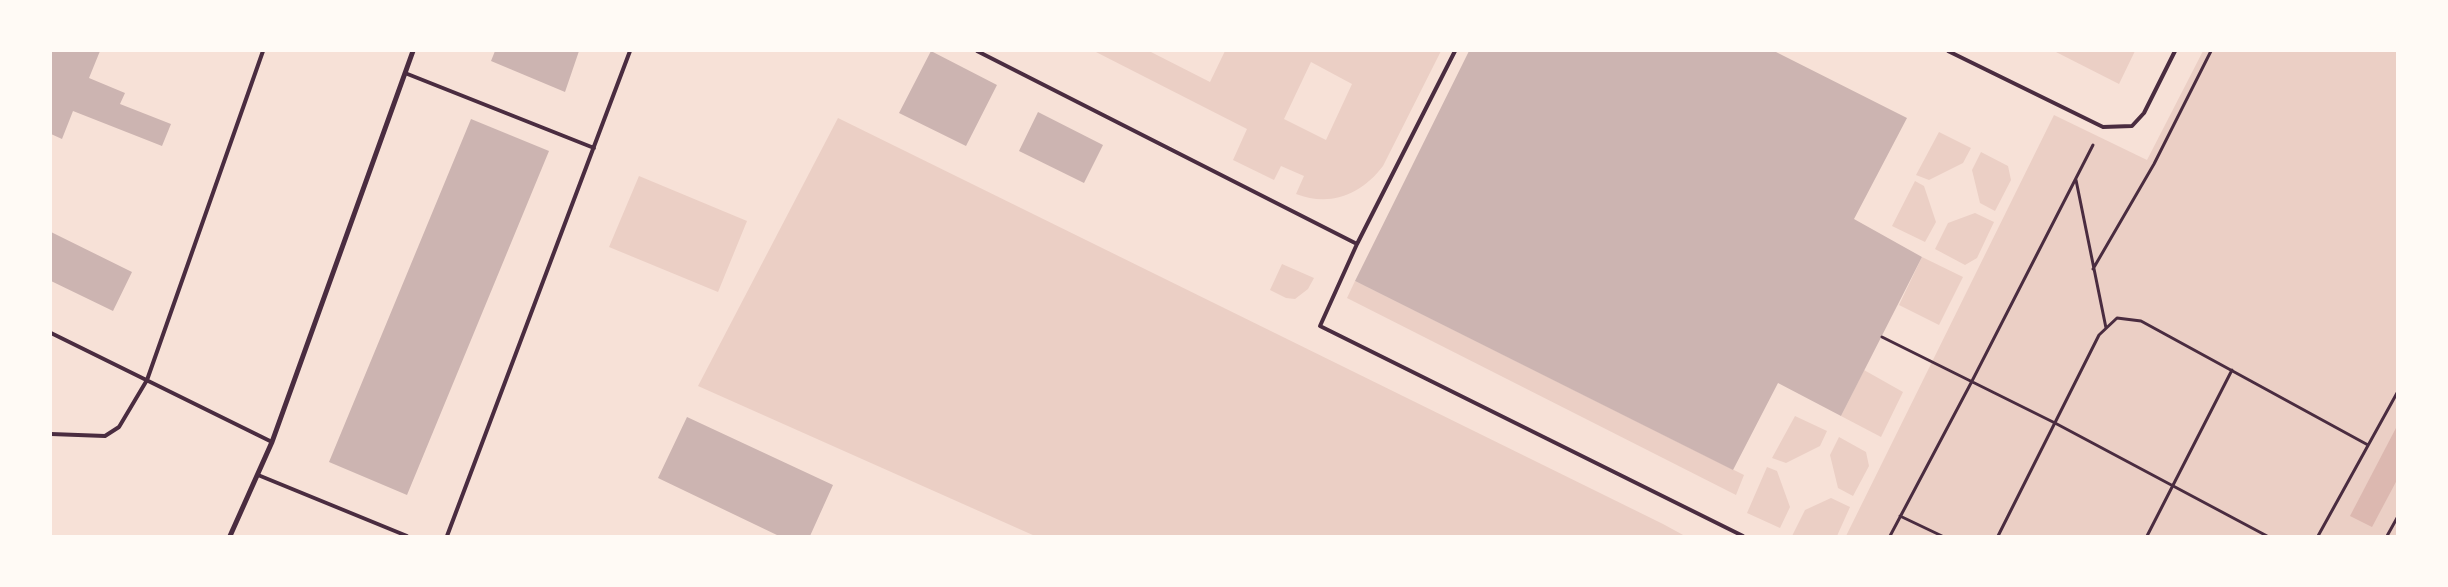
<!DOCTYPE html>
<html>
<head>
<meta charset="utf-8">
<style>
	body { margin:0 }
	#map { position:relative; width:2448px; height:587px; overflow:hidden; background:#f7e1d7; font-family:"Libre Baskerville",serif }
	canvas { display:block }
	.frame { position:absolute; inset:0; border:52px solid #fffaf5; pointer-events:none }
</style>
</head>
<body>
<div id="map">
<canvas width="2448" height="587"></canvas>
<div class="frame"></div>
</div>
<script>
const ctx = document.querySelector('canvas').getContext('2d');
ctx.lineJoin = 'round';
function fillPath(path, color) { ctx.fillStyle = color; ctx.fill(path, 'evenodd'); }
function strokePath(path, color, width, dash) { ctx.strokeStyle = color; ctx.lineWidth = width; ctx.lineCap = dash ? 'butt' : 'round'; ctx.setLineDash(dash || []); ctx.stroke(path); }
const green = new Path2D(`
	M1094,51H1149L1210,82L1225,51H1441L1383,166C1361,195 1330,207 1296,194L1304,176L1281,166L1274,180L1233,160L1247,129ZM1311,62L1352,84L1326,140L1284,119Z
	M2054,51H2135L2119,84Z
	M2203,51H2397V536H1846L2054,115L2147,160Z
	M838,118L1663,524L1685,536H1035L698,386Z
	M1939,132L1971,148L1963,163L1929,180L1916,175Z
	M1981,152L2008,166L2011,180L1995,211L1980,203L1972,170Z
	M639,176L747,221L718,292L609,247Z
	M1915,181L1924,186L1936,222L1925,242L1892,226Z
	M1975,213L1994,222L1977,258L1965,265L1935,249L1948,223Z
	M1922,257L1963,277L1939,325L1899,305Z
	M1282,264L1314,278L1308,289L1295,299L1286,298L1270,290Z
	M1355,281L1744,475L1736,495L1347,298Z
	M1864,370L1903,392L1881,437L1841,416Z
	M1795,416L1827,431L1820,446L1786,463L1772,458Z
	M1839,437L1866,452L1869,466L1853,496L1838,488L1830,455Z
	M1767,467L1777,471L1790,507L1780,528L1747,513Z
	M1831,498L1850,507L1837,536H1792L1805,510Z`);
const water = new Path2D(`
	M2397,426V480L2372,527L2350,516Z`);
const building = new Path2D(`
	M51,51H100L89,78L125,93L120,104L171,124L162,146L73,111L62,139L51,134Z
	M495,51H579L565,92L491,61Z
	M931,51L997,85L966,146L899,113Z
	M1469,51H1774L1907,118L1854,219L1922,257L1841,416L1778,383L1733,470L1355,281Z
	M1038,112L1103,145L1084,183L1019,151Z
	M471,119L549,151L407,495L329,462Z
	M51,232L132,272L113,311L51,281Z
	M687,417L833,485L810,536H779L658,478Z`);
const path = new Path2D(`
	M2076,180L2106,328
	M2093,269L2154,164L2211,51
	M1882,337L2055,423L2267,536
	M1900,516L1942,536
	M1890,536L1971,383L2093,145
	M1998,536L2099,335L2117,318L2141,321L2368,445
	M2147,536L2232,370
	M2318,536L2397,393
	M2387,536L2397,518`);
const service = new Path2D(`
	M977,51L1357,244
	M1455,51L1357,244L1320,326L1743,536
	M1948,51L2103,127L2132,126L2144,113L2175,51
	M405,73L594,148
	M51,333L272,442
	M51,434L105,436L119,427L147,380L263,51
	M258,475L407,536
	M447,536L630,51`);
const minor = new Path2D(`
	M230,536L272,442L413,51`);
fillPath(green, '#ebcfc5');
fillPath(water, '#dcb8b0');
fillPath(building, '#ccb4b1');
strokePath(path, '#4a2c40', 3);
strokePath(service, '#4a2c40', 4);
strokePath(minor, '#4a2c40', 5);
</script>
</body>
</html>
